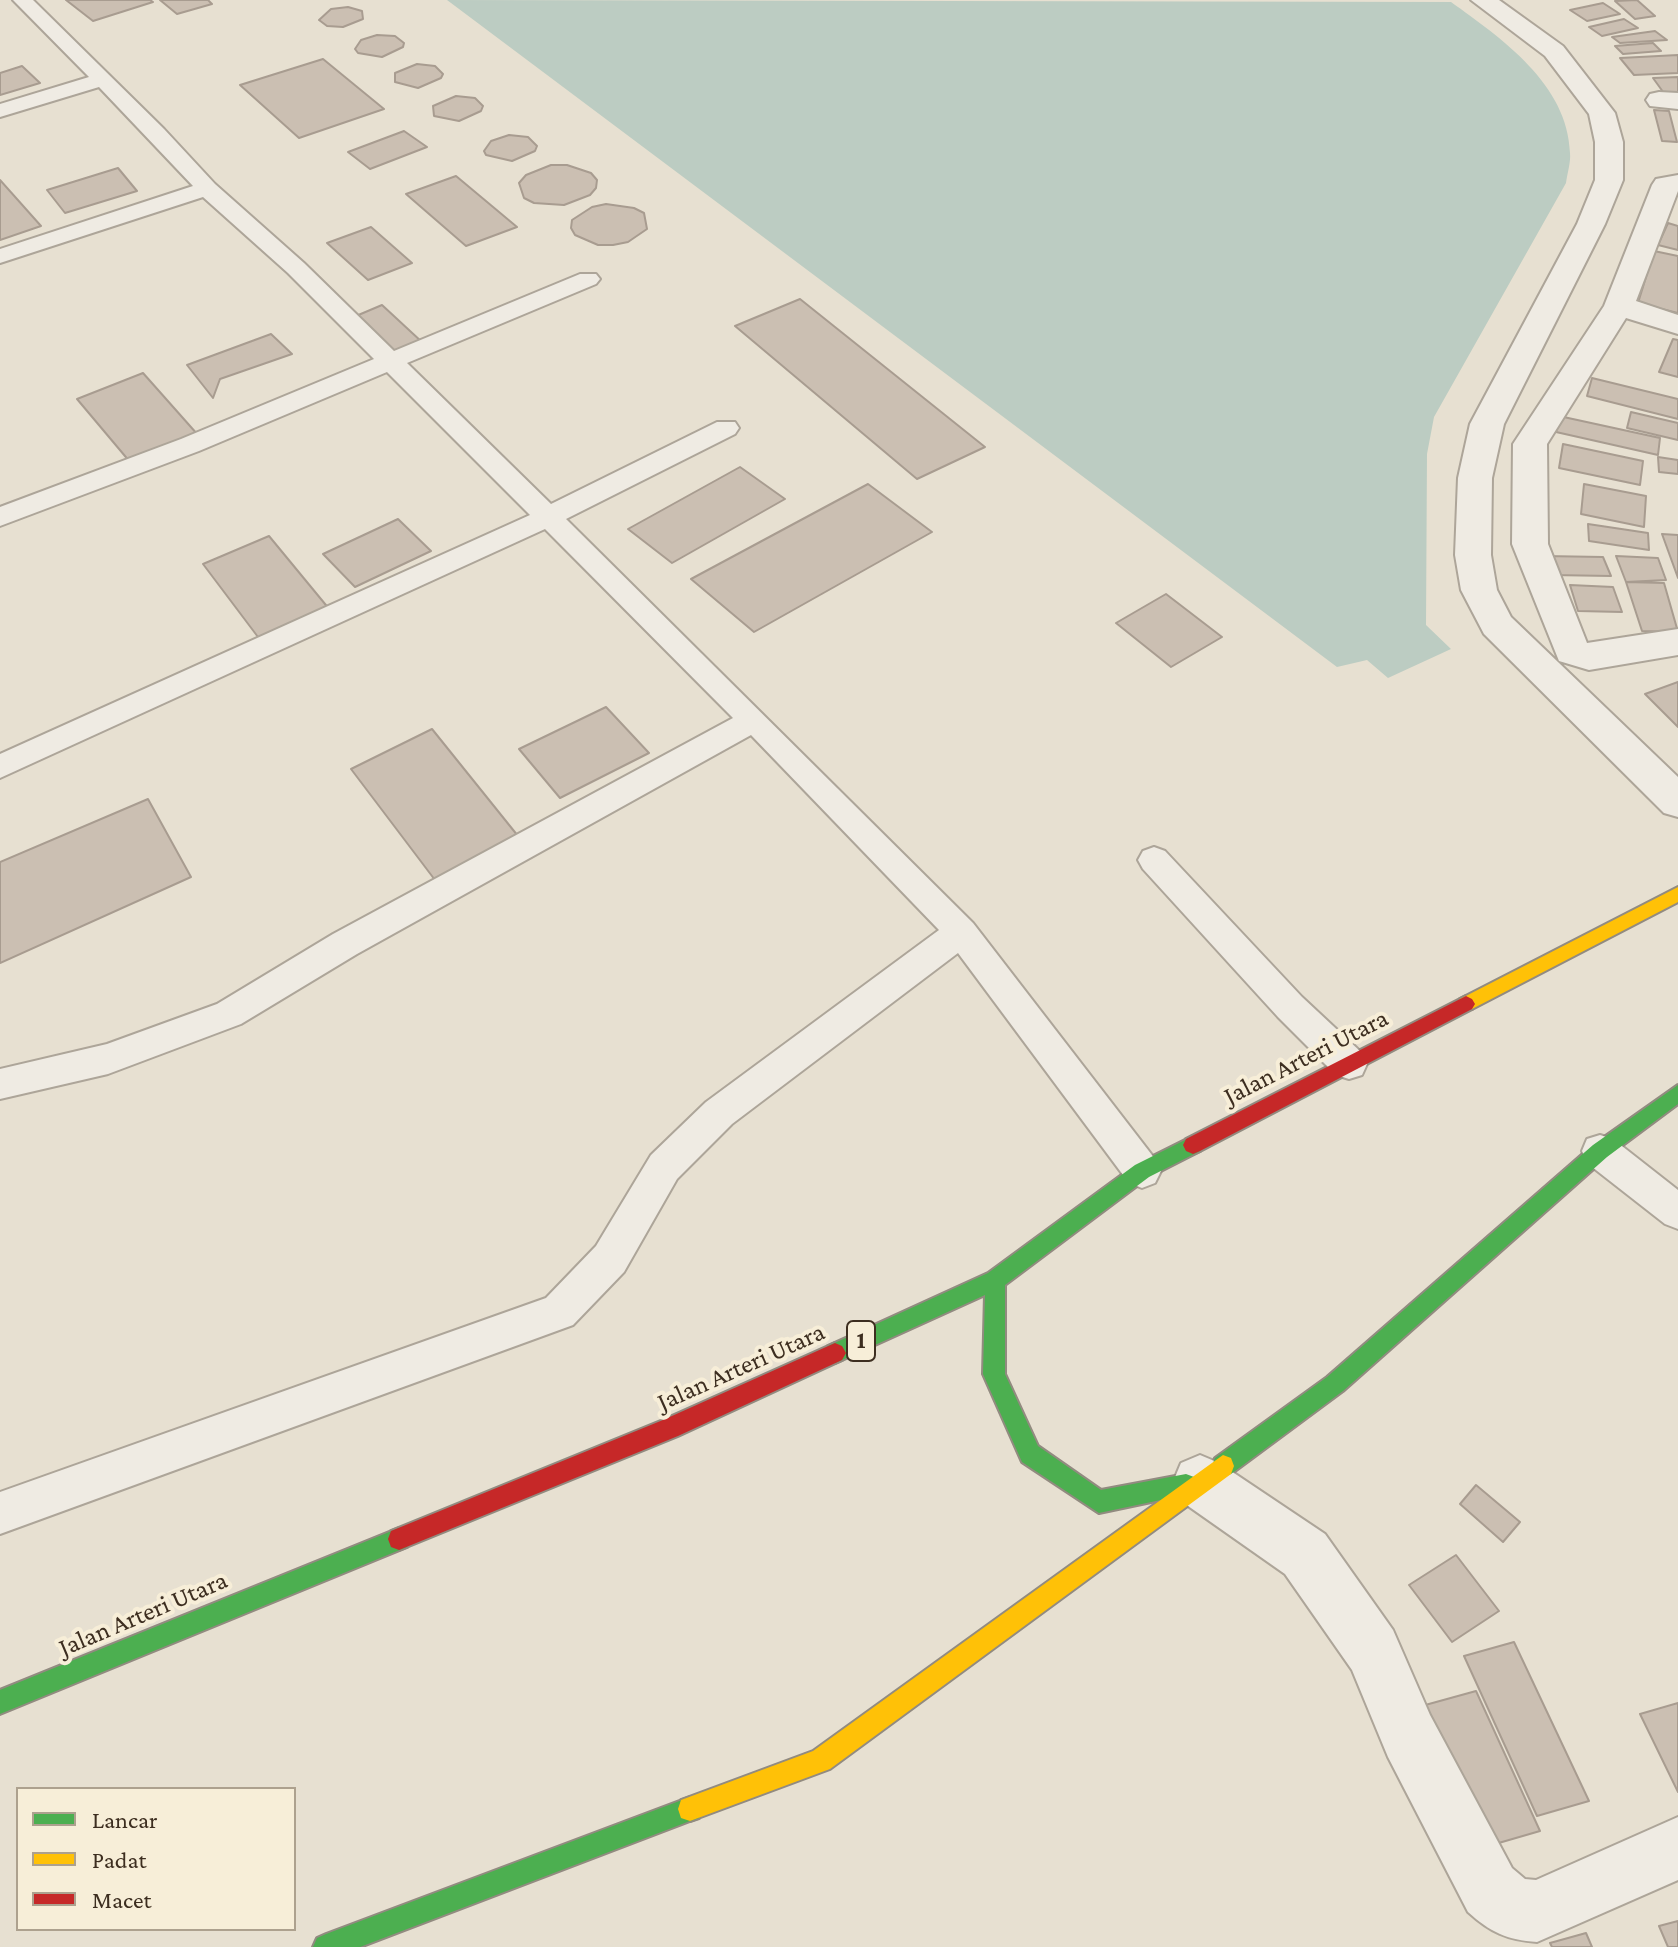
<!DOCTYPE html>
<html>
<head>
<meta charset="utf-8">
<style>
	body { margin:0 }
	#map { position:relative; width:1678px; height:1947px; overflow:hidden; background:#e7e0d1; font-family:"Crimson Pro",serif }
	canvas { display:block }
	.legend { position:absolute; left:16px; top:1787px; width:280px; height:144px; box-sizing:border-box; background:#f7eed8; border:2px solid #ada18e; margin:0; padding:10px 14px; list-style:none; font-size:24px; color:#3d2e20 }
	.legend li { display:flex; align-items:center; gap:16px; height:40px }
	.legend b { width:40px; border:2px solid #ada18e }
</style>
</head>
<body>
<div id="map">
<canvas width="1678" height="1947"></canvas>
<ul class="legend">
<li><b style="height:10px;background:#4caf50"></b>Lancar</li>
<li><b style="height:10px;background:#ffc107"></b>Padat</li>
<li><b style="height:10px;background:#c62828"></b>Macet</li>
</ul>
</div>
<script>
const ctx = document.querySelector('canvas').getContext('2d');
ctx.lineJoin = 'round';
function fillPath(path, color) { ctx.fillStyle = color; ctx.fill(path, 'evenodd'); }
function strokePath(path, color, width, dash) { ctx.strokeStyle = color; ctx.lineWidth = width; ctx.lineCap = dash ? 'butt' : 'round'; ctx.setLineDash(dash || []); ctx.stroke(path); }
function label(font, color, halo, rows, align = 'center') {
  ctx.font = font + ' "Crimson Pro",serif'; ctx.lineWidth = 8; ctx.setLineDash([]); ctx.textBaseline = 'middle'; ctx.strokeStyle = halo; ctx.fillStyle = color; for (const [text, x, y, turn = 0] of rows) {
    ctx.save(); ctx.translate(x, y); ctx.rotate((+turn || 0) * Math.PI / 180); ctx.textAlign = isNaN(turn) ? turn : align; if (halo) ctx.strokeText(text, 0, 0); ctx.fillText(text, 0, 0); ctx.restore();
  }
}
const water = new Path2D(`
	M447,0L1451,2C1501,38 1568,84 1570,153C1571,162 1567,174 1566,183L1434,417L1427,454L1426,625L1451,649L1388,678L1367,660L1337,667Z`);
const building = new Path2D(`
	M66,0H150L153,2L93,21Z
	M160,0H208L212,4L177,14Z
	M1637,0L1655,16L1635,19L1615,1Z
	M1603,3L1620,14L1587,21L1570,10Z
	M348,7L362,11L363,19L343,27L327,26L319,20L331,9Z
	M1624,19L1638,28L1602,36L1589,27Z
	M1655,31L1667,40L1620,43L1612,37Z
	M377,35L395,36L404,43L403,47L382,57L358,53L355,49L361,40Z
	M1653,43L1661,51L1623,54L1615,46Z
	M1678,55V73L1634,75L1620,58Z
	M323,59L384,109L299,138L240,85Z
	M417,64L435,66L443,74L441,78L418,88L395,82V73Z
	M22,66L40,83L0,95V73Z
	M1678,77V96H1666L1653,78Z
	M456,96L475,98L483,106L481,111L459,121L434,116L433,106Z
	M1654,110L1669,111L1677,142L1662,141Z
	M404,131L427,147L370,169L348,152Z
	M509,135L528,137L537,146L535,151L512,161L486,155L484,151L491,141Z
	M551,165H567L591,173L597,180L596,188L590,195L564,205L534,203L524,198L519,183L526,175Z
	M118,168L137,191L65,213L47,190Z
	M456,176L517,227L466,246L406,194Z
	M0,180L41,226L0,240Z
	M606,204L634,208L644,213L647,229L628,242L613,245H598L575,235L571,228L572,220L592,207Z
	M1668,223L1678,226V250L1658,245Z
	M371,227L412,263L368,280L327,243Z
	M1654,251L1678,256V313L1638,303Z
	M800,299L985,447L917,479L735,326Z
	M382,305L423,343L396,354L356,316Z
	M271,334L292,354L220,379L213,398L187,365Z
	M1673,339L1678,340V377L1659,372Z
	M143,373L198,435L130,462L77,399Z
	M1592,378L1678,399V419L1587,396Z
	M1631,412L1678,423V440L1627,428Z
	M1559,416L1660,438L1658,455L1556,432Z
	M1563,444L1643,461L1640,485L1559,468Z
	M1658,457L1678,460V474L1659,472Z
	M740,467L785,499L672,563L628,529Z
	M868,484L932,532L754,632L691,579Z
	M1584,484L1646,496L1644,527L1581,514Z
	M398,519L431,551L355,587L323,554Z
	M1588,524L1648,533L1649,550L1589,541Z
	M1662,534L1678,535V578Z
	M269,536L330,610L261,641L203,564Z
	M1544,556L1603,557L1611,576L1551,575Z
	M1616,556L1658,558L1666,580L1626,582Z
	M1626,582L1664,583L1678,632L1642,631Z
	M1570,585L1613,587L1622,612L1578,611Z
	M1166,594L1222,637L1171,667L1116,623Z
	M1678,682V727L1645,694Z
	M606,707L649,753L560,798L519,749Z
	M432,729L522,841L438,884L351,769Z
	M148,799L191,877L0,963V862Z
	M1476,1485L1520,1522L1503,1542L1460,1504Z
	M1456,1555L1499,1611L1452,1642L1409,1585Z
	M1514,1642L1589,1801L1537,1816L1464,1656Z
	M1476,1691L1540,1831L1478,1849L1418,1707Z
	M1678,1703V1792L1640,1714Z
	M1678,1921V1947H1668L1659,1926Z
	M1586,1933L1592,1947H1552L1550,1943Z`);
const lane = new Path2D(`
	M13,0H33L164,129L215,184L304,263L394,351L580,274H596L600,279L596,284L407,363L551,504L717,422H735L739,428L735,434L566,519L973,923L1155,1159L1161,1171L1155,1183L1142,1188L1129,1183L958,953L732,1124L677,1179L624,1272L573,1325L0,1534V1492L546,1298L596,1246L651,1155L706,1102L939,930L751,735L357,954L241,1024L108,1074L0,1099V1069L107,1044L217,1004L333,934L733,718L545,529L0,778V754L530,515L387,372L199,451L0,526V507L181,439L374,359L288,273L203,197L0,263V249L193,186L99,87L0,117V104L89,77Z
	M1154,847L1165,851L1302,997L1362,1053L1367,1064L1362,1075L1349,1079L1336,1075L1278,1017L1143,869L1138,860L1143,851Z
	M1600,1135L1613,1139L1678,1190V1229L1665,1224L1587,1163L1582,1151L1587,1139Z`);
const street = new Path2D(`
	M1471,0H1499L1563,46L1615,113L1623,142V180L1605,224L1504,424L1492,478L1491,555L1497,590L1511,617L1678,777V817L1664,813L1484,634L1461,590L1455,555L1458,478L1470,424L1577,224L1595,180V142L1589,114L1545,56Z
	M1659,92L1678,93V109L1650,106L1646,100L1650,94Z
	M1678,175V191L1636,301L1678,315V334L1626,318L1547,444L1548,544L1587,643L1678,629V655L1589,670L1559,661L1512,544L1513,444L1604,306L1652,185L1656,179Z
	M1200,1455L1219,1463L1325,1534L1393,1630L1430,1715L1512,1868L1525,1879L1536,1880L1678,1817V1880L1537,1942C1507,1940 1490,1932 1468,1912L1388,1757L1352,1670L1285,1574L1181,1501L1173,1482L1181,1463Z`);
const fast = new Path2D(`
	M1678,1085V1104L1607,1157L1343,1391L1231,1474L1223,1477L1215,1474L1212,1466L1215,1458L1327,1377L1593,1145Z
	M1193,1136L1200,1139L1203,1145L1200,1151L1149,1177L1005,1285V1374L1038,1446L1101,1490L1186,1474L1194,1477L1197,1485L1194,1493L1099,1513L1022,1462L983,1374L985,1295L842,1360L835,1363L828,1360L824,1353L828,1346L988,1273L1135,1165Z
	M399,1528L407,1531L410,1539L407,1547L0,1714V1690Z
	M690,1797L699,1800L702,1809L699,1818L690,1821L360,1947H313L317,1938L326,1934Z`);
const slow = new Path2D(`
	M1678,887V902L1472,1009H1460L1457,1004L1460,999Z
	M1223,1455L1231,1458L1234,1466L1231,1474L830,1769L690,1821L681,1818L678,1809L681,1800L813,1751Z`);
const jam = new Path2D(`
	M1466,996L1472,999L1475,1004L1472,1009L1200,1151L1193,1154L1186,1151L1183,1145L1186,1139Z
	M835,1343L842,1346L846,1353L842,1360L678,1436L399,1550L391,1547L388,1539L391,1531L663,1420Z`);
const shields = [
	[861,1341,28]
];
const shieldNames = [
	["1",861,1341]
];
const streetNames = [
	["Jalan Arteri Utara",1306,1057,-27],
	["Jalan Arteri Utara",741,1367,-24],
	["Jalan Arteri Utara",143,1614,-23]
];
fillPath(water, '#bcccc2');
fillPath(building, '#cbbfb2');
strokePath(building, '#a89c90', 2);
strokePath(lane, '#ada599', 4);
strokePath(street, '#ada599', 4);
strokePath(fast, '#928b80', 4);
strokePath(slow, '#928b80', 4);
strokePath(jam, '#928b80', 4);
fillPath(lane, '#efebe3');
fillPath(street, '#efebe3');
fillPath(fast, '#4caf50');
fillPath(slow, '#ffc107');
fillPath(jam, '#c62828');
for (const [x, y, w] of shields) { const box = new Path2D(); box.roundRect(x - w / 2, y - 20, w, 40, 6); ctx.fillStyle = '#f7eed8'; ctx.fill(box); strokePath(box, '#3d2e20', 2); }
label('bold 24px', '#3d2e20', null, shieldNames);
label('26px', '#3d2e20', '#f7eed8', streetNames);
</script>
</body>
</html>
